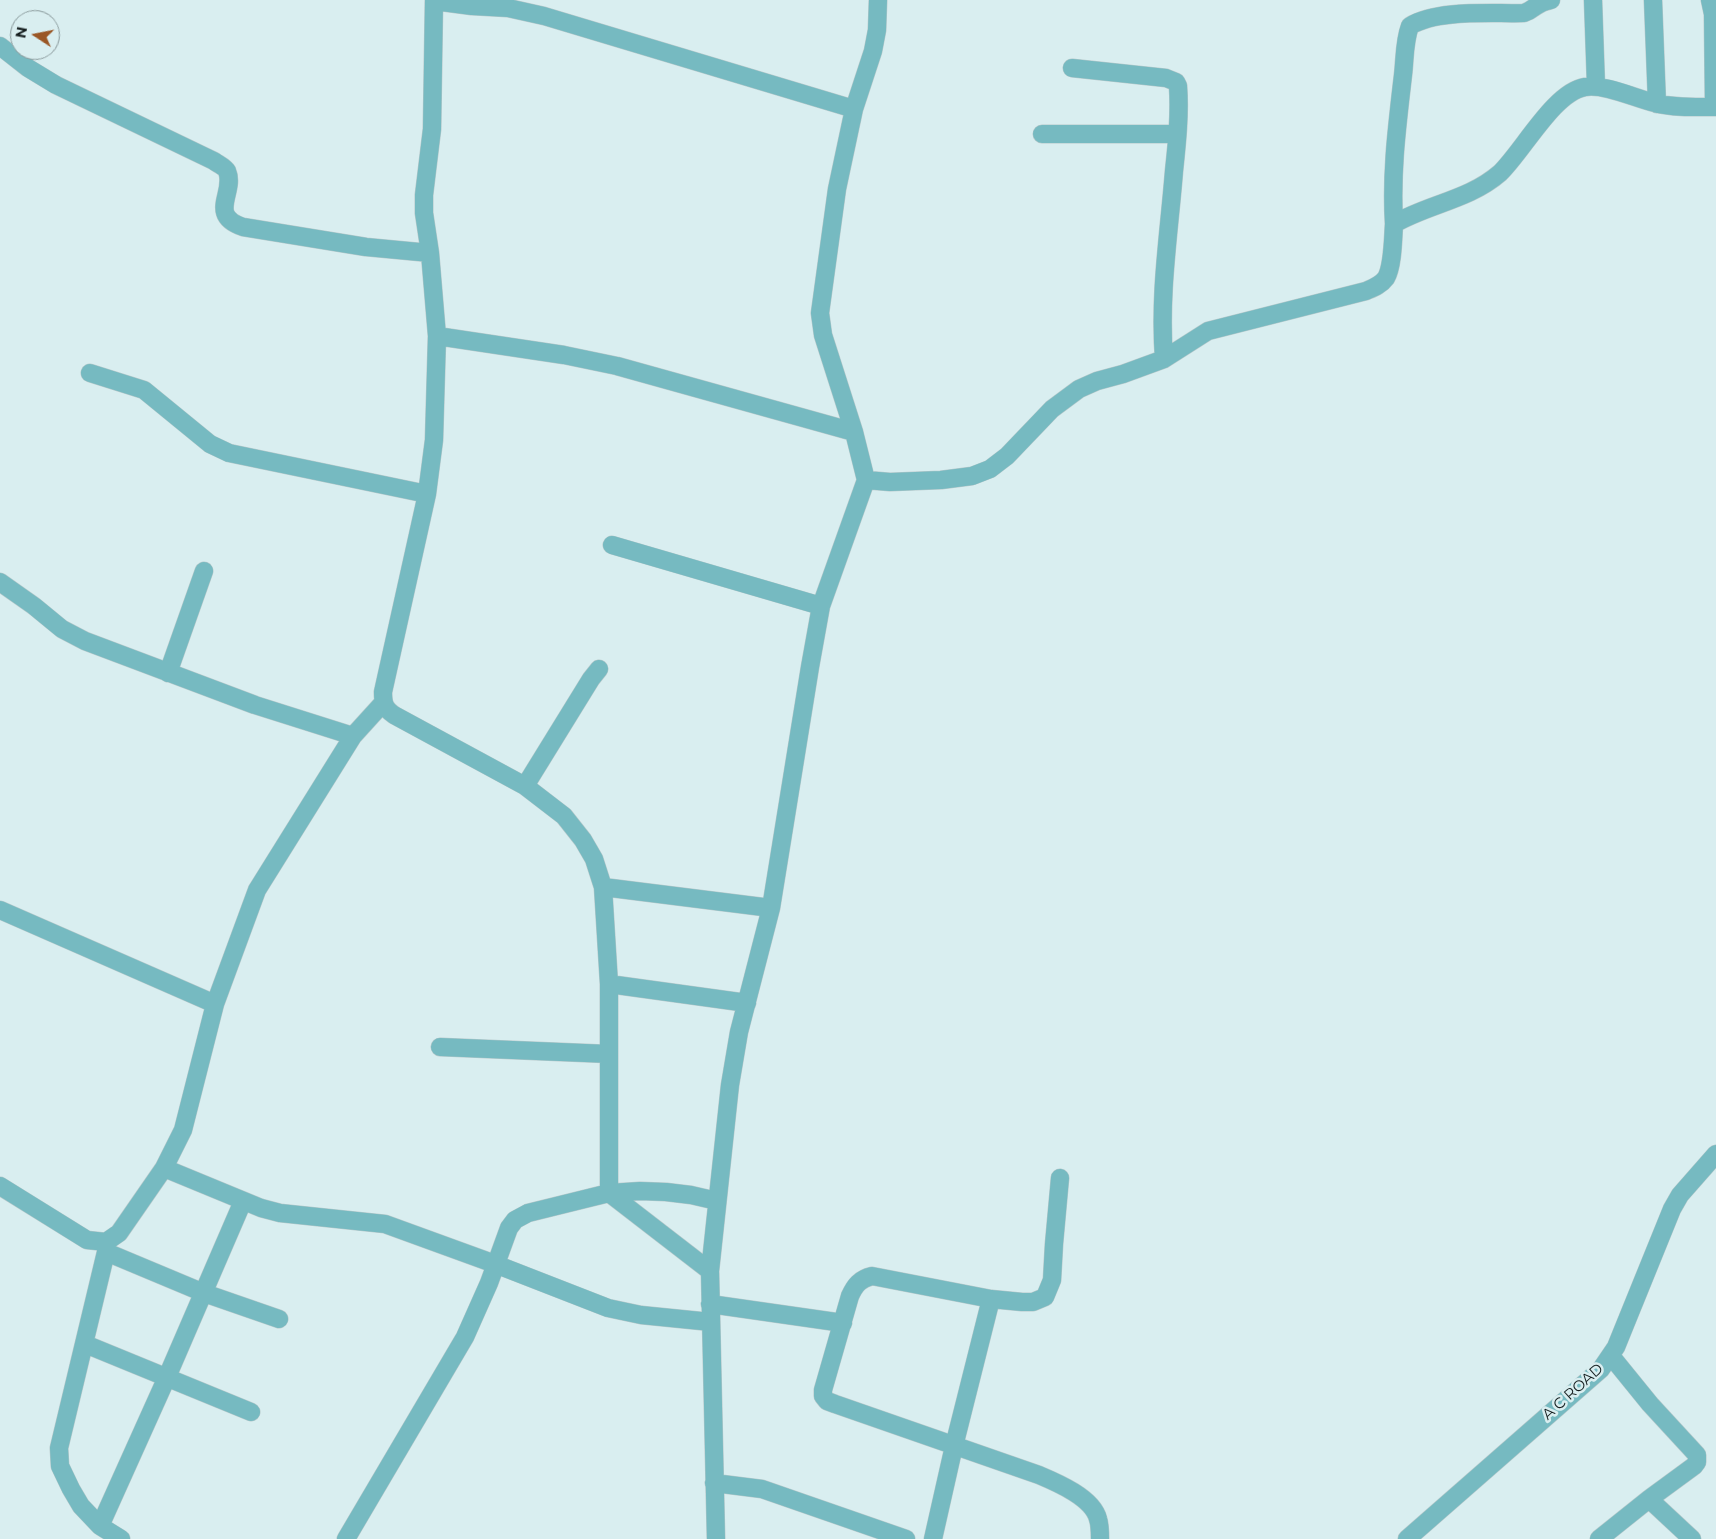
<!DOCTYPE html>
<html>
<head>
<meta charset="utf-8">
<style>
	body { margin:0 }
	#map { position:relative; width:1716px; height:1539px; overflow:hidden; background:#d9eef0; font-family:Montserrat,sans-serif }
	canvas { display:block }
	.north { position:absolute; left:10px; top:10px; width:50px; height:50px; box-sizing:border-box; background:#d9eef0; border:1px solid #8a9a9c; border-radius:50%; rotate:281deg; font-size:14px; font-weight:700; line-height:20px; text-align:center; color:#141c1d }
	.north::after { content:''; display:block; margin:auto; width:18px; height:22px; background:#9a5726; clip-path:polygon(50% 0,100% 100%,50% 72%,0 100%) }
</style>
</head>
<body>
<div id="map">
<canvas width="1716" height="1539"></canvas>
<div class="north">N</div>
</div>
<script>
const ctx = document.querySelector('canvas').getContext('2d');
ctx.lineJoin = 'round';
function strokePath(path, color, width, dash) { ctx.strokeStyle = color; ctx.lineWidth = width; ctx.lineCap = dash ? 'butt' : 'round'; ctx.setLineDash(dash || []); ctx.stroke(path); }
function label(font, color, halo, rows, align = 'center') {
  ctx.font = font + ' Montserrat,sans-serif'; ctx.lineWidth = 5; ctx.setLineDash([]); ctx.textBaseline = 'middle'; ctx.strokeStyle = halo; ctx.fillStyle = color; for (const [text, x, y, turn = 0] of rows) {
    ctx.save(); ctx.translate(x, y); ctx.rotate((+turn || 0) * Math.PI / 180); ctx.textAlign = isNaN(turn) ? turn : align; if (halo) ctx.strokeText(text, 0, 0); ctx.fillText(text, 0, 0); ctx.restore();
  }
}
const minor = new Path2D(`
	M434,0L432,129L424,195V213L430,253L437,336L434,440L427,494L383,692C383,703 384,708 394,715L525,786L564,816L583,840L594,859L603,887L609,984V1193L710,1271L716,1539
	M878,0L877,30L873,51L854,109L837,189L820,313L823,335L854,432L866,480L890,482L941,480L972,476L990,469L1007,456L1052,409L1079,389L1097,381L1123,374L1164,359L1208,331L1366,291C1373,288 1381,285 1386,278C1393,266 1393,238 1394,224C1428,204 1469,200 1500,173C1523,151 1554,92 1585,87C1606,84 1634,98 1655,103C1674,108 1697,107 1716,107
	M1593,0L1596,86
	M1653,0L1657,104
	M1710,0L1713,14L1714,107
	M434,1L472,6L508,8L544,16L854,109
	M0,46L28,68L56,85L214,161C218,164 225,167 227,171C236,192 207,215 243,227L366,247L430,253
	M1072,68L1166,78L1176,82L1178,86C1180,114 1177,143 1174,171C1169,234 1159,295 1164,359
	M1042,134H1177
	M1394,224C1391,172 1397,127 1403,75C1405,59 1404,42 1410,26C1437,9 1492,14 1524,13C1536,9 1536,2 1551,0
	M437,336L564,355L617,366L854,432
	M90,373L144,390L210,444L229,453L427,494
	M612,545L821,606
	M0,582L34,606L62,629L85,641L255,705L353,736
	M168,673L204,571
	M525,786L591,679L599,669
	M603,887L771,908
	M0,910L215,1004
	M609,984L747,1003
	M440,1047L609,1054
	M164,1168L261,1208L280,1213L385,1224L495,1264L608,1308L641,1315L711,1322
	M1060,1178L1054,1244L1052,1280L1045,1297L1033,1302H1022L991,1299L872,1276C860,1279 855,1285 850,1296L823,1390V1396L827,1401L835,1404L1039,1475C1058,1483 1093,1498 1098,1519C1100,1525 1100,1533 1100,1539
	M0,1186L87,1240L106,1242L119,1233L164,1168L183,1130L215,1004L257,890L353,736L383,703
	M106,1242V1252L59,1448L60,1466L71,1489L81,1506L100,1526L121,1539
	M106,1252L204,1293L279,1319
	M710,1271L730,1085L739,1032L771,908L810,667L821,606L866,480
	M710,1304L843,1323
	M85,1344L251,1412
	M1611,1356L1650,1404L1697,1455V1462L1694,1466L1649,1499
	M714,1483L762,1489L906,1539
	M100,1526L167,1377L243,1201
	M346,1539L465,1337L489,1283L509,1228L515,1220L528,1213L609,1193L640,1191L666,1192L691,1195L717,1201
	M933,1539L954,1446L991,1299
	M1407,1539L1601,1369L1616,1347L1672,1209L1680,1195L1716,1154
	M1599,1539L1649,1499L1692,1539`);
const streetNames = [
	["A C ROAD",1573,1392,-42]
];
strokePath(minor, '#b6c8ca', 19);
strokePath(minor, '#76bac1', 18);
label('15px', '#141c1d', '#d9eef0', streetNames);
</script>
</body>
</html>
